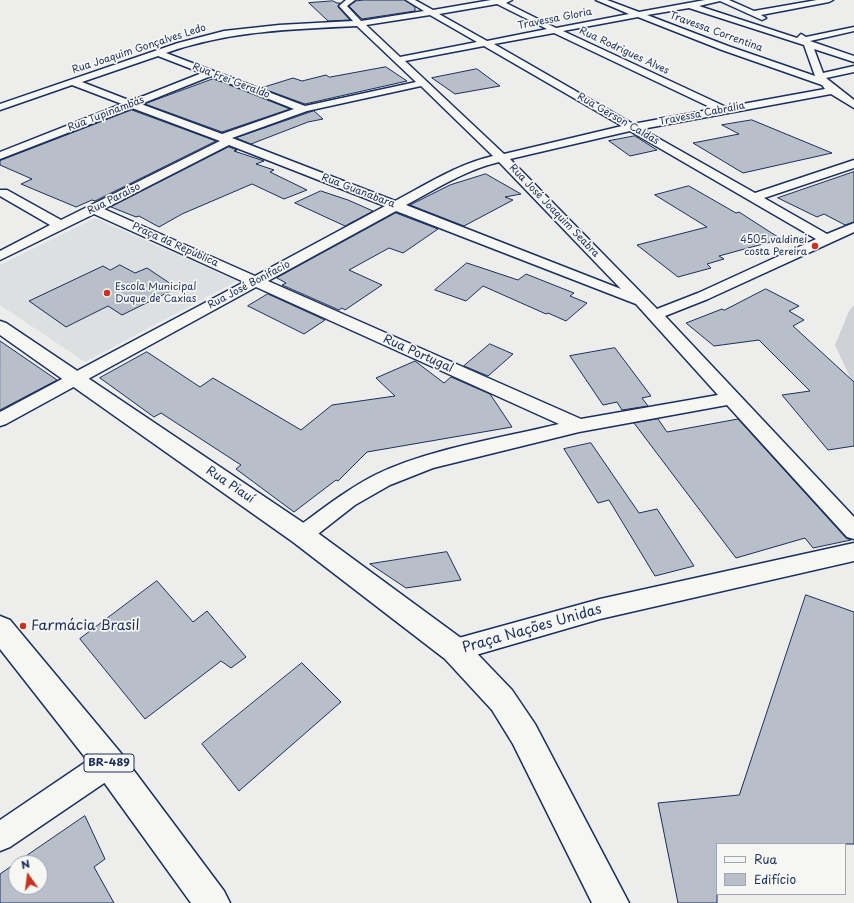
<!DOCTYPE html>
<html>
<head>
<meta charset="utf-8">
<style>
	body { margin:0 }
	#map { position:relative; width:854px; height:903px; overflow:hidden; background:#edeeec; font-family:"Playpen Sans",sans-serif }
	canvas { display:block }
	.legend { position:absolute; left:716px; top:843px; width:130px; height:52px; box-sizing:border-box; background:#f6f6f2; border:1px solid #9ea6b7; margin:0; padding:5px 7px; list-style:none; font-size:12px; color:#1b2f5e }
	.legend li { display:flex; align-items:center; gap:8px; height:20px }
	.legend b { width:20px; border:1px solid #9ea6b7 }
	.north { position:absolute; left:8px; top:855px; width:40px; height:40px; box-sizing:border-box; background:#f6f6f2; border:1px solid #9ea6b7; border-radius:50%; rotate:346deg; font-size:11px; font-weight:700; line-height:16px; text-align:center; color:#1b2f5e }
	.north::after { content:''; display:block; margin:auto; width:14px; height:18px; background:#c8321e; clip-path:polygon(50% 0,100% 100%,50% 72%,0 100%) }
</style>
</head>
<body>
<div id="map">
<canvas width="854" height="903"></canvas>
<ul class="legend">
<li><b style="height:5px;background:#f6f6f2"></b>Rua</li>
<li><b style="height:11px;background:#b9bfc8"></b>Edifício</li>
</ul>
<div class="north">N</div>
</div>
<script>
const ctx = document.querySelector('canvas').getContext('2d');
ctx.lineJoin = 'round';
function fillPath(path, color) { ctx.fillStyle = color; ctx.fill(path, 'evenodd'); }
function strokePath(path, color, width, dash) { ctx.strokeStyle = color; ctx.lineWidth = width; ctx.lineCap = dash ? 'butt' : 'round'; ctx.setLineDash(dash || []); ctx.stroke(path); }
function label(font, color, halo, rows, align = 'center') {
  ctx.font = font + ' "Playpen Sans",sans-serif'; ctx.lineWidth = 3.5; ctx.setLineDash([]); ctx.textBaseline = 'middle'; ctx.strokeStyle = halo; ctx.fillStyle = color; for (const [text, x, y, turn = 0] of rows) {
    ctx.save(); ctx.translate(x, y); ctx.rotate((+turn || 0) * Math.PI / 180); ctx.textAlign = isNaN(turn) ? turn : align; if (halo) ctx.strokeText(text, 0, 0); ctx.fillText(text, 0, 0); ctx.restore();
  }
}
const built = new Path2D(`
	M95,218L237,281L85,362L0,305V265Z`);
const green = new Path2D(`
	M854,305V386L835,345L849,311Z`);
const building = new Path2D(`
	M365,0H405L415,7V11L362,19L349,6L356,1Z
	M333,1L337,3H340L338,7L350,20L328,21L309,3Z
	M386,67L407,81L305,104L261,88L293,78L302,81L326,75L329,77Z
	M477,69L500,86L455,94L432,78Z
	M213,79L222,82L290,109L222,132L145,104Z
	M132,110L216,141L95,201L92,200L76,207L21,184L32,179L0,165V161Z
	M314,111L323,119L308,122L251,144L236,138Z
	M752,120L832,153L743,173L693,143L739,134L722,125Z
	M635,136L657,150L630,156L609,141Z
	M229,147L237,150L234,151L264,161L256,164L274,170L270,172L307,190L284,199L252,184L182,214L159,227L139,216L136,217L111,207Z
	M854,172V222L845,225L824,214L817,217L778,198Z
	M486,174L521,194L505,197L513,200L464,226L410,205L450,185Z
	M689,186L736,213L739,212L781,239L719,256L724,259L707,264L711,268L678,277L637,245L707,227L655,195Z
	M321,191L348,200L373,211L345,226L295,203Z
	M396,213L438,229L403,253L389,248L349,270L382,285L345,310L342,308L339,310L282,285L286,283L277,278Z
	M467,263L518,280L526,274L574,293L570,296L587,303L566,321L548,313L546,314L483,286L466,301L435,290Z
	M120,265L135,273L147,268L177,288L122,315L108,306L66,327L29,301L103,266L110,270Z
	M766,289L799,306L789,311L804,320L793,326L854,382V446L828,450L782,395L810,391L759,340L714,346L686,323L722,309L724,310Z
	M268,294L325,320L304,334L248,306Z
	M0,341L57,380L0,410Z
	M490,344L513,354L488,376L464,366Z
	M615,348L651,396L642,398L648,406L622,410L617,402L603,405L570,356Z
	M147,352L200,387L213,378L301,430L332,405L395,396L376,378L415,361L444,383L451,377L490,394L512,427L367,452L338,481L336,480L294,512L236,469L241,465L161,413L154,417L100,378Z
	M658,419L667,432L738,419L846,538L851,540L813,548L805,538L736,558L634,423Z
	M591,443L639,513L657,509L694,566L655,576L609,500L598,503L564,449Z
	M447,552L461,580L406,588L370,564Z
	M157,581L193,622L207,611L246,657L231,668L221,661L145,719L80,639Z
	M806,595L854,612V844H717V903H678L658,803L739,795Z
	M302,663L341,702L239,791L202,744Z
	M85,816L105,859L94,867L114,903H0V874L16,863V887H40V863H16Z`);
const minor = new Path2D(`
	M346,0H355L347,6L361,21L424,11L406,0H415L433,10L491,0H512L506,3L556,28L629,14L596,0H607L639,12L705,0H729L754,11L817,0H833L829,2L761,15L766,18L762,20L720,1L699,6L797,38L801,34L806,37L854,27V31L810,41L854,56V62L814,49L823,73L854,66V72L826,78L854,100V108L831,94L642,129L755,193L854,160V168L764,198L827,234L854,223V232L708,299L665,316L854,517V539L847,537L727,405L579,432L433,468L390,485L355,505L309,541L302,543L295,541L291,535L295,529C321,510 346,490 375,475C428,449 501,438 559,424L256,287L6,424L0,426V412L244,282L94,214L0,260V251L50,225L0,196V190H7L61,220L220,141L132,108L0,159V152L122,104L72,85L0,110V104L178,43L224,31L279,25L353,21L339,6ZM497,4L547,29L487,41L439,14ZM689,8L804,45L815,76L728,46L647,15ZM430,15L477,42L400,57L366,25ZM638,17L722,50L822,85L825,89L726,107L563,31ZM357,26L416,82L305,106L166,53C228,31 292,29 357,26ZM554,33L714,109L633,124L494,44ZM484,46L622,126L504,154L405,61ZM158,56L202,73L131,101L82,82ZM211,76L294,109L222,134L141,104ZM421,86L493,156C458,164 427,184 395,201L232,138L307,111ZM630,131L816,239L698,293L657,309L510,159ZM229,145L385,206L255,276L104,209ZM499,162L621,289L406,205C436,189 465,170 499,162ZM396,211L636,304L718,395L581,419L268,281Z
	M854,543V561L600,619L455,661L446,658L443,650L446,642L455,639L600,599Z
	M109,750L119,753L122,763L119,773L10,847L0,851V820L99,753Z`);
const primary = new Path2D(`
	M0,321L6,323L311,528L465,641L512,690L535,724L629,903H592L513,744L492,710L445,659L293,542L0,335Z
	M0,616L10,620L120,752L224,891L230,903H191L98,774L0,649Z`);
const markers = [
	[815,246,4,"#c8321e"],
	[107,293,4,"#c8321e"],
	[23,626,4,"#c8321e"]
];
const farStreetnames = [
	["Travessa Gloria",555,19,-11],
	["Travessa Correntina",716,32,20],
	["Rua Joaquim Gonçalves Ledo",139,49,-18],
	["Rua Rodrigues Alves",624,51,25],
	["Rua Frei Geraldo",231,81,21],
	["Rua Tupinambás",106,114,-21],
	["Travessa Cabrália",702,114,-11],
	["Rua Gerson Caldas",618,119,30],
	["Rua Guanabara",358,191,21],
	["Rua Paraíso",114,199,-27],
	["Rua José Joaquim Seabra",554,211,46],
	["Praça da República",175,245,24],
	["Rua José Bonifacio",249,285,-28]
];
const farPoinames = [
	["4505 valdinei",807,240],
	["costa Pereira",807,252],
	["Escola Municipal",115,287,"left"],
	["Duque de Caxias",115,299,"left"]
];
const shields = [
	[109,763,50]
];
const shieldNames = [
	["BR-489",109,763]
];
const streetNames = [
	["Rua Portugal",418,354,24],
	["Rua Piauí",230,485,34]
];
const nearPoinames = [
	["Farmácia Brasil",31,626]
];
const nearStreetnames = [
	["Praça Nações Unidas",532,629,-16]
];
fillPath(built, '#dde0e1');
fillPath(green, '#ced2d7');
fillPath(building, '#b9bfc8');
strokePath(building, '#1b2f5e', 1);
strokePath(minor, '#1b2f5e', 3);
strokePath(primary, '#1b2f5e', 3);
fillPath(minor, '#f6f6f2');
fillPath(primary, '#f6f6f2');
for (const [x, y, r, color] of markers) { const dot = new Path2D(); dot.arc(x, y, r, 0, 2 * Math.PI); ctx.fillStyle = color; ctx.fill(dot); strokePath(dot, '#f6f6f2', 1.5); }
label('10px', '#1b2f5e', '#f6f6f2', farStreetnames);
label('10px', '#1b2f5e', '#f6f6f2', farPoinames, 'right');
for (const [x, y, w] of shields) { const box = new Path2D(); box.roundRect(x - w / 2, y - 9, w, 18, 3); ctx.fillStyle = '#f6f6f2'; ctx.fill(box); strokePath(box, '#1b2f5e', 1); }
label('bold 11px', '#1b2f5e', null, shieldNames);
label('12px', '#1b2f5e', '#f6f6f2', streetNames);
label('14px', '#1b2f5e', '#f6f6f2', nearPoinames, 'left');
label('14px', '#1b2f5e', '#f6f6f2', nearStreetnames);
</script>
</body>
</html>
